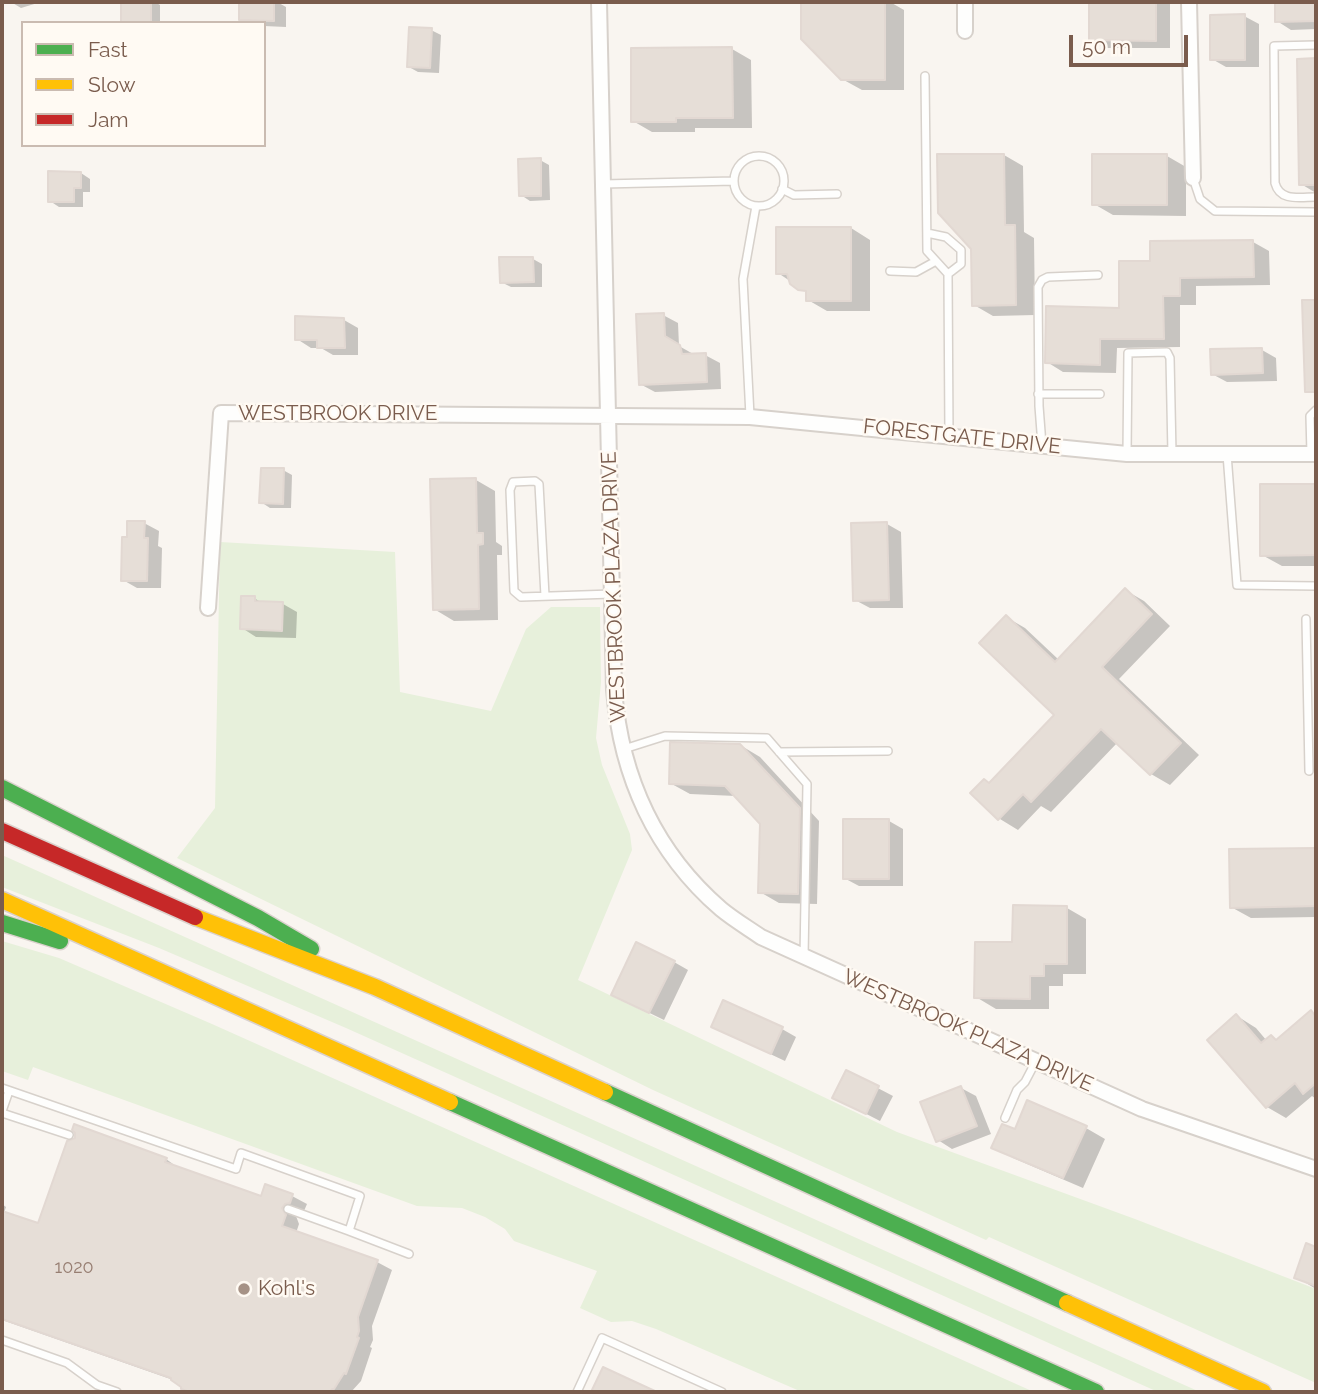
<!DOCTYPE html>
<html>
<head>
<meta charset="utf-8">
<style>
	body { margin:0 }
	#map { position:relative; width:1318px; height:1394px; overflow:hidden; background:#f9f5f0; font-family:Raleway,sans-serif }
	canvas { display:block }
	.frame { position:absolute; inset:0; border:4px solid #7a5c4d; pointer-events:none }
	.legend { position:absolute; left:21px; top:21px; width:245px; height:126px; box-sizing:border-box; background:#fffaf3; border:2px solid #cabbb1; margin:0; padding:9px 12px; list-style:none; font-size:21px; color:#7a5c4d }
	.legend li { display:flex; align-items:center; gap:14px; height:35px }
	.legend b { width:35px; border:2px solid #cabbb1 }
	.scale { position:absolute; left:1069px; top:35px; width:119px; height:32px; box-sizing:border-box; border:4px solid #7a5c4d; border-top:0; padding-left:9px; font-size:21px; line-height:24px; white-space:nowrap; color:#7a5c4d; -webkit-text-stroke:5px #fffaf3; paint-order:stroke }
</style>
</head>
<body>
<div id="map">
<canvas width="1318" height="1394"></canvas>
<div class="frame"></div>
<ul class="legend">
<li><b style="height:9px;background:#4caf50"></b>Fast</li>
<li><b style="height:9px;background:#ffc107"></b>Slow</li>
<li><b style="height:9px;background:#c62828"></b>Jam</li>
</ul>
<div class="scale">50 m</div>
</div>
<script>
const ctx = document.querySelector('canvas').getContext('2d');
ctx.lineJoin = 'round';
function fillPath(path, color) { ctx.fillStyle = color; ctx.fill(path, 'evenodd'); }
function strokePath(path, color, width, dash) { ctx.strokeStyle = color; ctx.lineWidth = width; ctx.lineCap = dash ? 'butt' : 'round'; ctx.setLineDash(dash || []); ctx.stroke(path); }
function label(font, color, halo, rows, align = 'center') {
  ctx.font = font + ' Raleway,sans-serif'; ctx.lineWidth = 5; ctx.setLineDash([]); ctx.textBaseline = 'middle'; ctx.strokeStyle = halo; ctx.fillStyle = color; for (const [text, x, y, turn = 0] of rows) {
    ctx.save(); ctx.translate(x, y); ctx.rotate((+turn || 0) * Math.PI / 180); ctx.textAlign = isNaN(turn) ? turn : align; if (halo) ctx.strokeText(text, 0, 0); ctx.fillText(text, 0, 0); ctx.restore();
  }
}
const green = new Path2D(`
	M220,542L395,552L400,692L491,711L526,629L551,607H600L601,682L596,738L602,765L630,834L632,850L578,980L897,1132L1135,1219L1316,1289V1383L989,1237L986,1240L653,1090L177,858L215,808Z
	M2,855L1200,1392H1158L346,1028L159,948L2,887Z
	M2,941L59,958L212,1024L1034,1392H802L656,1329L632,1321L611,1322L580,1308L597,1271L514,1241L505,1229L485,1217L462,1208L417,1206L33,1067L28,1080L2,1071Z`);
const shadow = new Path2D(`
	M11,2H41L21,8Z
	M123,2H155L160,5V23H123Z
	M241,2H277L286,7V27L264,26V23H247L240,19Z
	M803,2H890L904,10V90H862L842,79L803,38Z
	M1091,2H1170V48H1105L1091,39Z
	M1277,2H1316V29L1291,30L1277,21Z
	M1244,16L1259,24V67H1226L1212,59Z
	M431,30L441,35L439,73L418,72L409,67Z
	M732,49L751,60L752,128H695V132H652L633,121Z
	M1299,60H1316V193L1301,184Z
	M1004,155L1023,166L1024,232L1034,238L1035,315L993,316L974,305Z
	M1167,156L1186,167V216L1113,215L1094,204Z
	M540,160L549,165L550,200L530,201L521,195Z
	M81,173L90,179V192H83V207H59L50,201Z
	M851,228L870,240V311H827L808,300V293L778,273Z
	M1253,242L1269,251L1270,285L1196,286V305H1180V347L1117,348L1116,373L1063,372L1047,362L1121,310L1152,263Z
	M533,259L542,264V287H511L501,282Z
	M663,315L678,323L679,346L695,355H705L720,363L721,389L655,392L640,384Z
	M344,320L358,328V355H333L321,348H311L297,339Z
	M1262,350L1276,358L1277,381L1227,382L1212,374Z
	M283,470L292,475L291,508H270L261,502Z
	M476,480L495,491L496,542L502,546V555H497L498,620L454,621L434,609L432,481Z
	M1316,485V566H1282L1262,555L1261,486Z
	M144,523L159,531L158,546L162,548L161,588H137L123,580L129,539Z
	M887,524L901,532L903,608H870L855,600Z
	M1125,590L1144,601L1170,626L1119,679L1199,755L1170,785L1151,774L1118,742L1051,812L1041,806L1018,830L1000,819L973,793L990,784L1057,715L1006,617L1025,628L1059,660Z
	M254,598L264,604H283L297,612L296,638L256,637L242,628Z
	M740,745L760,757L819,821L817,904L779,903L760,892L762,824L736,796L690,794L670,783Z
	M889,821L903,829V886H859L844,878Z
	M1316,850V917L1251,918L1231,907V851Z
	M1067,908L1086,919V974H1063V986H1049V1009H996L976,997L1014,944Z
	M674,962L688,970L664,1020L627,1002Z
	M1311,1012L1316,1015V1099L1312,1096L1286,1118L1267,1107L1237,1016L1256,1028L1267,1041L1272,1037L1277,1040Z
	M713,1027L782,1029L796,1037L785,1061Z
	M847,1072L893,1096L880,1121L849,1105Z
	M961,1088L976,1096L991,1134L952,1149L938,1140Z
	M1086,1128L1105,1139L1083,1188L1013,1158L994,1147Z
	M166,1159L180,1169L262,1198L292,1196L307,1204L304,1211H299L296,1216L299,1224L296,1233L377,1262L392,1270L372,1326L373,1340L370,1347L372,1348L361,1381L351,1392H189L176,1381L2,1320V1204L6,1207L4,1213L39,1226Z
	M1307,1246L1316,1249V1289L1296,1277Z`);
const building = new Path2D(`
	M121,2H151V23H121Z
	M239,2H274V21L239,20Z
	M801,2H885V80H841L801,39Z
	M1089,2H1156V41L1089,40Z
	M1275,2H1316V21L1275,22Z
	M1245,14V60H1210V15Z
	M409,27L432,28L430,68L407,67Z
	M732,47L733,118H676V122H631V48Z
	M1316,58V185H1299L1297,59Z
	M937,154H1004L1005,225H1015L1016,305L972,306L971,249L938,213Z
	M1092,154H1167V205H1092Z
	M541,158V196H519L518,159Z
	M48,171L81,172V188H74V202H48Z
	M776,227H851V301H806V291L798,290L790,284L787,274H776Z
	M1253,240L1254,277L1180,278V296H1163L1164,339H1100V365L1045,363L1046,306L1119,308V261H1150V241Z
	M499,257H533L534,282L500,283Z
	M1302,300H1316V392H1305Z
	M664,313L665,336L680,345L682,354L706,353L707,382L639,385L636,314Z
	M295,316L344,318L345,348H317V340H295Z
	M1262,348L1263,373L1211,375L1210,349Z
	M261,468H284L283,504L259,503Z
	M476,478L477,533H483V544L478,545L479,609L433,610L430,479Z
	M1260,484H1316V555L1260,556Z
	M127,521H145L144,538H148L147,581H121L122,537H127Z
	M887,522L889,600L853,601L851,523Z
	M1125,588L1152,614L1102,667L1181,743L1150,775L1101,729L1031,802L1023,794L998,820L970,793L984,779L989,783L1054,715L979,643L1006,615L1055,662Z
	M241,596H255V601L283,602L282,631L240,629Z
	M670,742L740,744L800,808L798,894L758,893L760,824L725,786L669,784Z
	M843,819H889V879H843Z
	M1316,848V906L1230,908L1229,849Z
	M1013,905L1067,906V964H1044V976H1030V999L974,998L975,942H1012Z
	M636,942L675,961L649,1013L611,995Z
	M723,1000L783,1027L771,1054L711,1027Z
	M1311,1010L1316,1017V1083L1303,1094L1295,1083L1266,1108L1207,1040L1236,1014L1261,1043L1271,1035L1276,1040Z
	M846,1070L879,1086L866,1114L832,1098Z
	M961,1086L977,1126L936,1142L920,1102Z
	M1027,1100L1087,1126L1063,1178L991,1148L1002,1124L1015,1129Z
	M74,1124L167,1158L165,1162L261,1196L265,1184L293,1194L290,1203L285,1204L282,1208L286,1215L282,1226L378,1260L358,1317L359,1331L357,1337L359,1338L346,1374L344,1373L334,1389H332L330,1392H190L181,1389V1387L171,1380V1378L2,1319V1211L38,1223L67,1141L75,1138V1133L72,1130Z
	M1306,1243L1316,1247V1286L1294,1278Z
	M603,1367L657,1392H591Z`);
const lane = new Path2D(`
	M1316,45L1274,46L1275,183C1280,202 1300,197 1316,197
	M925,76L927,251L948,274L949,436
	M734 181a25 25 0 1 1 50 0a25 25 0 1 1-50 0Z
	M1193,178L1200,199L1215,211L1316,212
	M603,184L734,181
	M782,189L794,195L837,194
	M927,233L946,237L961,250V264L948,274
	M890,271L916,272L936,261
	M1038,394H1100
	M750,416L743,279L756,206
	M1042,445L1039,406L1038,287L1042,280L1048,277L1098,275
	M1127,454L1128,353L1167,352L1170,358L1172,454
	M1227,454L1237,585L1316,586
	M1311,454L1310,416L1316,410
	M545,596L539,484L535,481L513,482L510,490L514,591L521,597L612,594
	M1306,619L1309,771
	M624,749L665,736L767,738L807,784L804,957
	M779,752L888,751
	M2,1088L236,1169L241,1153L360,1196L349,1231L409,1254
	M2,1111L9,1091
	M2,1113L69,1135
	M1005,1118L1017,1090L1025,1082L1036,1061
	M288,1209L349,1231
	M2,1340L67,1363L97,1385L117,1392
	M577,1392L602,1338L722,1392`);
const street = new Path2D(`
	M599,2L614,690C621,776 655,852 721,909C733,919 748,928 761,937L1142,1109L1316,1169
	M965,2V31
	M1189,2L1193,178
	M208,608L221,413L750,417L1127,454H1316`);
const fast = new Path2D(`
	M2,788L258,918L311,949
	M2,923L60,941
	M605,1092L1067,1303
	M450,1102L1096,1392`);
const slow = new Path2D(`
	M2,900L450,1102
	M195,917L375,987L605,1092
	M1067,1303L1263,1392`);
const jam = new Path2D(`
	M2,831L195,917`);
const markers = [
	[244,1289,7,"#a69286"]
];
const numberNames = [
	["1020",74,1268]
];
const streetNames = [
	["WESTBROOK DRIVE",338,414],
	["FORESTGATE DRIVE",962,437,6],
	["WESTBROOK PLAZA DRIVE",614,587,-92],
	["WESTBROOK PLAZA DRIVE",968,1031,24]
];
const poiNames = [
	["Kohl's",258,1289]
];
fillPath(green, '#e7f0db');
fillPath(shadow, '#0003');
fillPath(building, '#e6ded7');
strokePath(building, '#e2d8d2', 2);
strokePath(lane, '#d7d1cb', 10);
strokePath(street, '#d7d1cb', 18);
strokePath(fast, '#dad1cc', 19);
strokePath(slow, '#dad1cc', 19);
strokePath(jam, '#dad1cc', 19);
strokePath(lane, '#fefefd', 7);
strokePath(street, '#fefefd', 14);
strokePath(fast, '#4caf50', 16);
strokePath(slow, '#ffc107', 16);
strokePath(jam, '#c62828', 16);
for (const [x, y, r, color] of markers) { const dot = new Path2D(); dot.arc(x, y, r, 0, 2 * Math.PI); ctx.fillStyle = color; ctx.fill(dot); strokePath(dot, '#fffaf3', 2.5); }
label('18px', '#977e72', null, numberNames);
label('21px', '#7a5c4d', '#fffaf3', streetNames);
label('21px', '#7a5c4d', '#fffaf3', poiNames, 'left');
</script>
</body>
</html>
